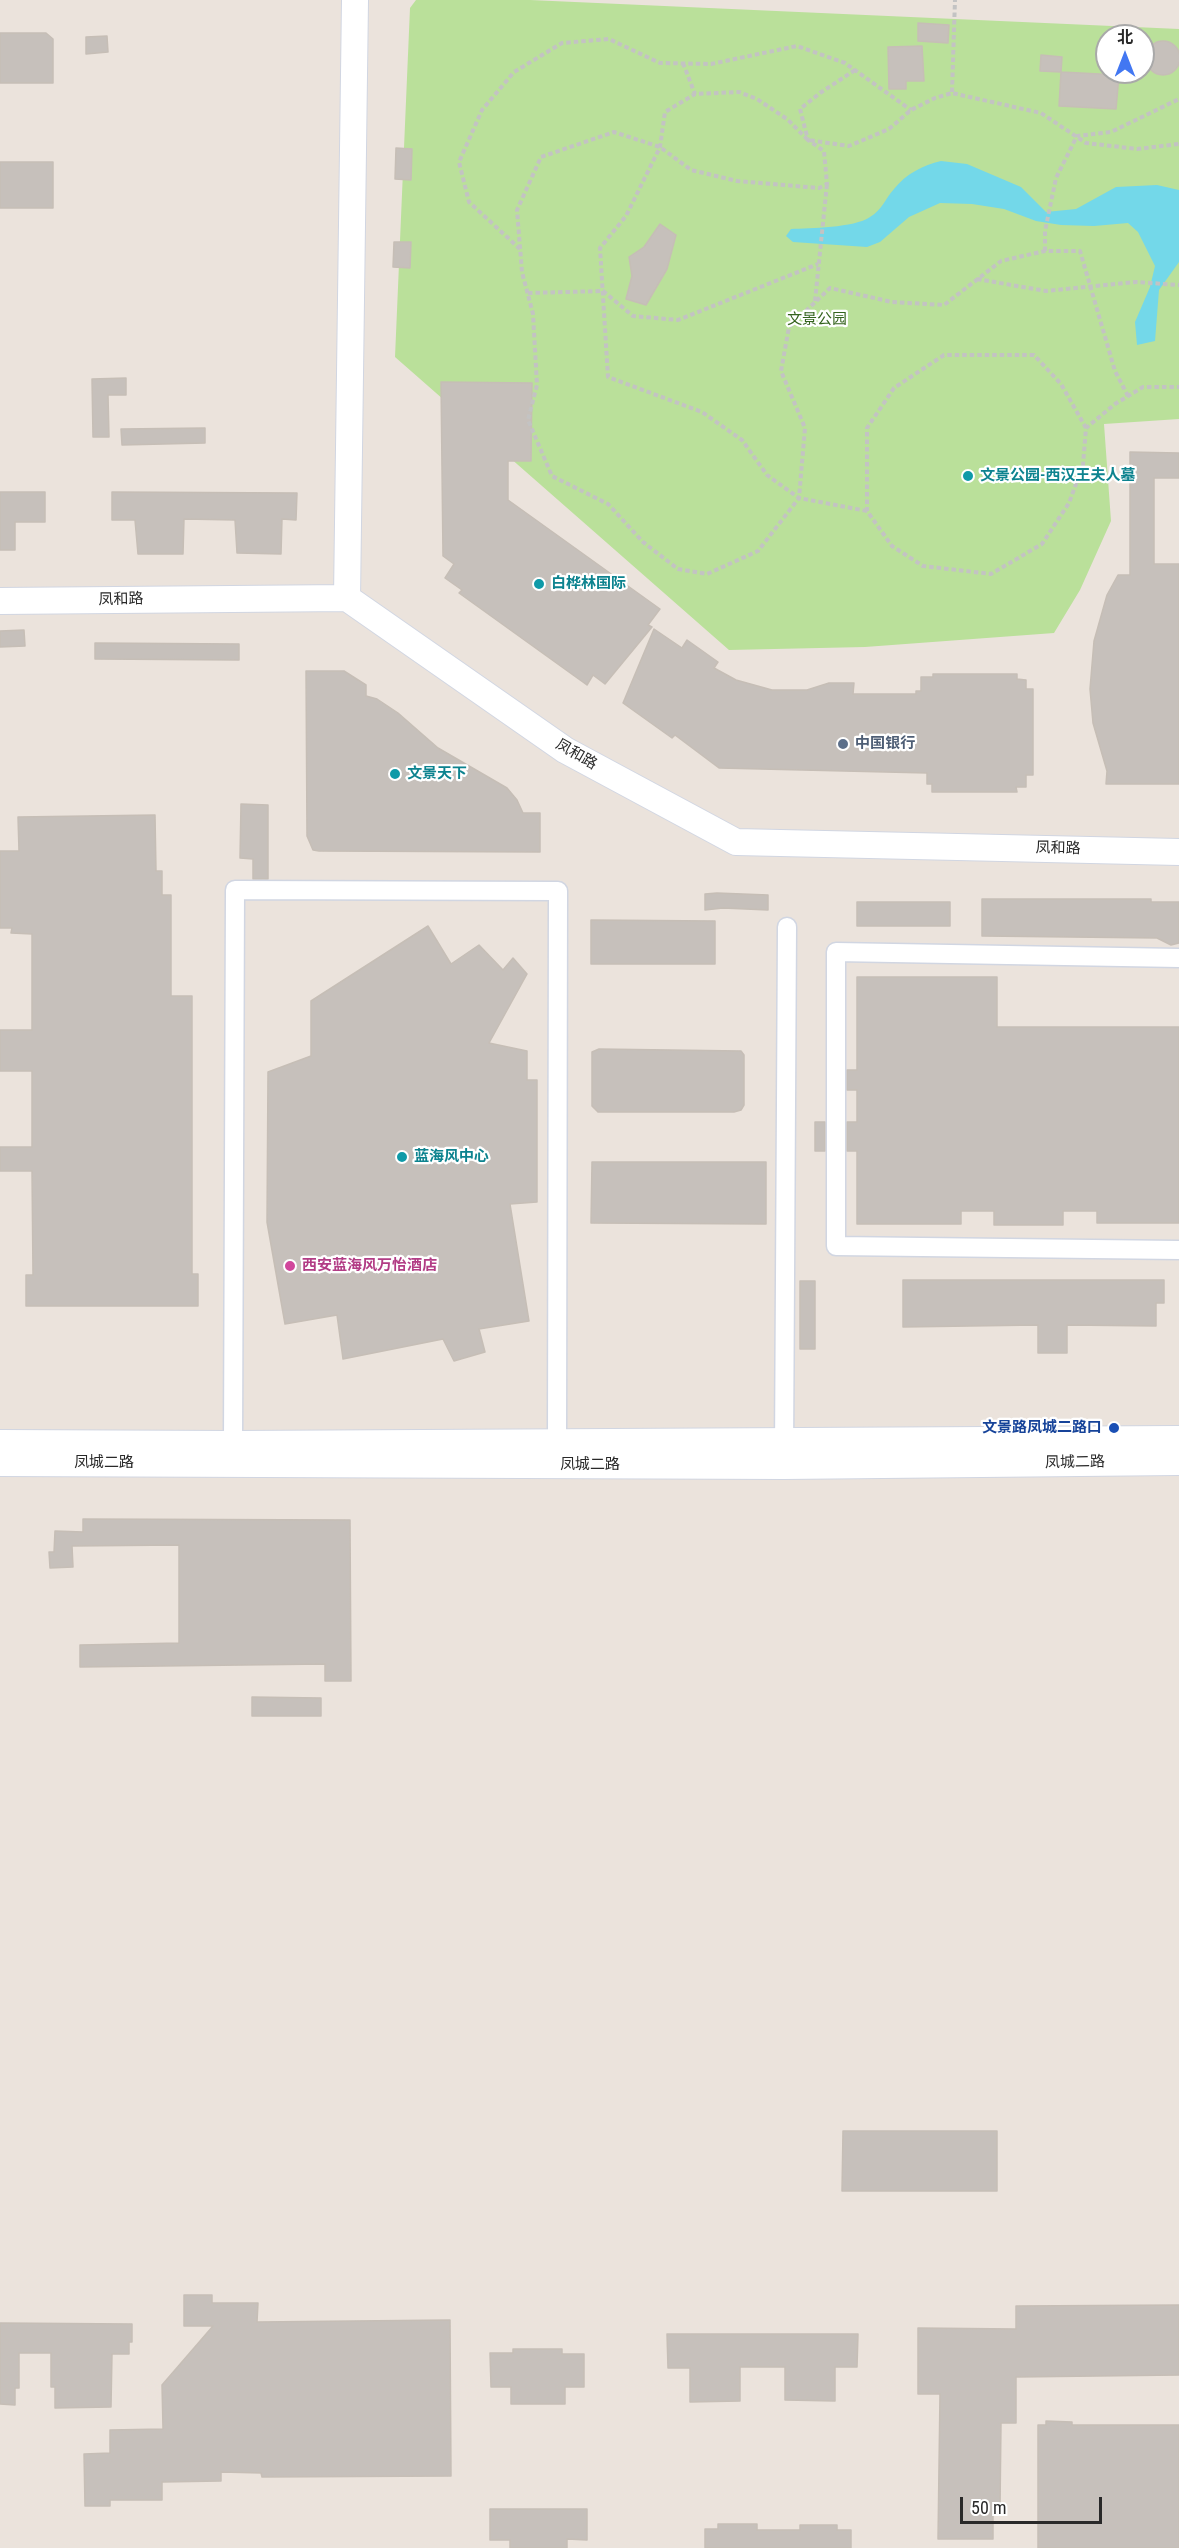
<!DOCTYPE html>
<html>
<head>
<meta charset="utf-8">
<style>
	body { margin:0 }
	#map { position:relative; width:1179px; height:2548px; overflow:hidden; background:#ebe3dc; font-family:"Roboto Condensed","Noto Sans SC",sans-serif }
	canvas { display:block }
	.north { position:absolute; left:1095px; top:24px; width:60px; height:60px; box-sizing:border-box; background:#fff; border:2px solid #a9a9a9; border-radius:50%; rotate:0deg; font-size:16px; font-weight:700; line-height:24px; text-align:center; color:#292929 }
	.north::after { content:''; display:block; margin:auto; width:21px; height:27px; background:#4277f2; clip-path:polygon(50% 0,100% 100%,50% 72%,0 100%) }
	.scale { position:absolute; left:960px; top:2497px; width:142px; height:27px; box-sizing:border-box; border:3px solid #292929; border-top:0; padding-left:8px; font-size:18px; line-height:21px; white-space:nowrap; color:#292929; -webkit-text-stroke:4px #fff; paint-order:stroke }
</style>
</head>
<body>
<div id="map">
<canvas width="1179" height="2548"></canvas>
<div class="north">北</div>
<div class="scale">50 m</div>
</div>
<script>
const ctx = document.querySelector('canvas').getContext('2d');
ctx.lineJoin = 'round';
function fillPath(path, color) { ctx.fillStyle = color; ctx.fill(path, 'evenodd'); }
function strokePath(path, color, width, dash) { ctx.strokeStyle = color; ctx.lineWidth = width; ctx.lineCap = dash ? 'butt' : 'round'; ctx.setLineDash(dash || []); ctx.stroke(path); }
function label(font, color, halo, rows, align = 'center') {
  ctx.font = font + ' "Roboto Condensed","Noto Sans SC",sans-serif'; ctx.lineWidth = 4.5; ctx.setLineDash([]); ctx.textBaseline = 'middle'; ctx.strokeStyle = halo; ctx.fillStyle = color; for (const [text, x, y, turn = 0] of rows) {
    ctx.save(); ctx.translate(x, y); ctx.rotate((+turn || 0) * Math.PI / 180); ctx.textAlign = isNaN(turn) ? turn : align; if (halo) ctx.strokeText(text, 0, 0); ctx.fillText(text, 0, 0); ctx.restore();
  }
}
const green = new Path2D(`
	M416,0H530L1179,29V419L1104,424L1111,521L1080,590L1054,633L865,647L729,650L395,357L410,8ZM1107,36H1143V72H1107Z`);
const water = new Path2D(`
	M941,161L967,164L1021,187L1046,212L1076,209L1116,187L1157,185L1179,190V262L1159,290L1155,341L1137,345L1135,322L1150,287L1155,266L1138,232L1128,223L1094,226L1061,225L1036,221L1004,209L972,204L940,203L909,217L880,242L867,247L793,242L786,236L791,229C810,228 854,228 870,217C882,210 885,199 894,189C906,174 923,165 941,161Z`);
const building = new Path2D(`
	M918,23L949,25L948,43L918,41Z
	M0,33H46L53,39V83H0Z
	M107,36L108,52L86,54V37Z
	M1146 58a17 17 0 1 1 34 0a17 17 0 1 1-34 0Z
	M922,46L924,81H906V89H889L888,47Z
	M1041,55L1062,57L1061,72L1040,71Z
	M1061,72L1119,75L1116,109L1059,106Z
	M396,148L412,149L411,180L395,179Z
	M0,162H53V208H0Z
	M660,224L676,235L667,269L646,305L626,299L632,276L629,257L644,247Z
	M394,242H411L410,268L393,267Z
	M126,378V395H108L109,437H93L92,379Z
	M441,382L532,383L531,461H508V500L660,609L648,625L652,627L605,684L593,675L587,685L459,593L462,590L445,578L454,564L443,556Z
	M205,428V443L122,445L121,429Z
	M1130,452L1179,453V478H1154V564H1179V784H1106L1107,771L1093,723L1090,689L1094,641L1107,595L1118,575H1130Z
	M0,492H45V522H15V550H0Z
	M112,492L297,493L296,520L282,519L281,554L237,553L235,520L184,519L183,554H138L135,520H112Z
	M654,629L682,648L687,640L718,662L714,668L736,680L772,690H807L829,683H854L853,694H916V691H921V677H933V674H1017V679L1026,680V689H1033V775H1026V787H1016L1017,792H932V784H927V773L719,768L675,735L672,738L623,703Z
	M24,630L25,646L0,647V631Z
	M95,643L239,644V660L95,659Z
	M306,671H344L366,685V696L377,699L398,713L438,748L507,788L517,800L523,813H540V852L319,851L313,850L307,836Z
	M241,804L268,805V879H253V859L240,858Z
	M155,815L156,871H162V895H171V996H192V1274H198V1306H26V1275H33L32,1171H0V1147H32V1071H0V1030H32V934L11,933L12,928H0V851H19L18,817Z
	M717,893L768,895V910L723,908L705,910V894Z
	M982,899H1151V902H1179V943L1171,945L1157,938L982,936Z
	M857,902H950V926H857Z
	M591,920L715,921V964H591Z
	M428,926L451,964L479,945L503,970L513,958L527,974L489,1043L527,1051V1080H537V1202L510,1204L529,1321L479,1329L485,1352L454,1361L443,1339L343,1359L337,1315L285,1324L267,1222L268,1072L311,1056V1001Z
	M857,977H997V1027H1179V1223H1097V1211H1063V1225H994V1211H961V1224H857V1151H847V1122H857V1090H847V1070H857Z
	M599,1049L741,1051L744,1055V1105L741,1110L734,1112H598L592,1106V1052Z
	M815,1122H825V1151H815Z
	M592,1162H766V1224L591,1223Z
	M903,1280H1164V1303H1156V1326L1067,1325V1353H1038V1325L903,1327Z
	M800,1281H815V1349H800Z
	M83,1519L350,1520L351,1681H325V1664L80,1667V1645L179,1643V1545L72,1546L73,1567L50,1568L49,1552H54L55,1531L83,1532Z
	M252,1697L321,1698V1716H252Z
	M843,2131H997V2191H842Z
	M184,2295H212V2303H258L257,2322L450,2320L451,2476L262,2477L261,2473L221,2472V2481L162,2482V2500H110V2506H85L84,2454L110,2453V2430L163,2429L162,2385L213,2326H184Z
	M1179,2305V2375L1016,2377V2423H1001L1000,2510L993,2509V2539H938L940,2394H918V2328L1016,2329V2306Z
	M0,2323L132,2324V2342H129V2354H112L111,2407L55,2408V2387H51V2353H19V2388H15V2405L0,2404Z
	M667,2334H858L857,2367H835V2401L785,2400V2367H740V2401L690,2402V2368H668Z
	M513,2349H562V2354H584V2387H565V2404H511V2387H491L490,2353H513Z
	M1046,2421L1072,2422V2425H1179V2548H1038V2425H1046Z
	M490,2509H587V2540L567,2539V2548H510V2540H490Z
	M718,2524H757V2530H800V2525H837V2530H851V2548H705V2529H718Z`);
const path = new Path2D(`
	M683,63L695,94
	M855,70L820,93L800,109L808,140L824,151L827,184L819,188L737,181L691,170L660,147L614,132L541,157L517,210L522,272L533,314L537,385L528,420L552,476L608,504L643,542L678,569L707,574L758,551L799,498L805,428L781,371L789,327L830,288L892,302L944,305L1001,261L1045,251H1080L1115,371L1128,396
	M952,92L955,0
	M520,249L469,202L459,162L482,110L514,72L562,43L609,39L660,63L711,64L797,46L845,63L911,110
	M1045,251V231L1056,178L1077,136L1111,132L1179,99
	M977,279L1046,291L1136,282L1179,285
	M528,293L603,291L633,316L678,320L818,264
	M815,301L827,184
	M1086,428L1061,384L1034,355H944L894,388L867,428V511L892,546L923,566L991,574L1042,544L1069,503L1083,465L1086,428L1115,404L1143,387H1179
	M867,511L799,498L767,475L742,440L702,412L608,377L600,248L626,216L660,147L665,112L695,94L739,92L757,99L787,119L808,140L849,146L889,129L911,110L935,98L952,93L1041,113L1086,143L1137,149L1179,144`);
const street = new Path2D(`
	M1179,958L836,952V1246L1179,1250
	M233,1444L235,890L558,891L557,1443
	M784,1452L787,927`);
const secondary = new Path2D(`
	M347,598L355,0
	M0,601L347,598L565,750L736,842L1179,852
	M0,1443L233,1444L1179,1439
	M0,1463L784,1466L1179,1462`);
const markers = [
	[968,476,6,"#0f9aa8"],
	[539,584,6,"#0f9aa8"],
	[843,744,6,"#5c6f8a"],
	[395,774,6,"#0f9aa8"],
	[402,1157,6,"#0f9aa8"],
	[290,1266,6,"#d1479c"],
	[1114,1428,6,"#1a4fb4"]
];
const parkNames = [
	["文景公园",817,320]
];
const cultureNames = [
	["文景公园-西汉王夫人墓",980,476],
	["白桦林国际",551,584],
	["文景天下",407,774],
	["蓝海风中心",414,1157]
];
const streetNames = [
	["凤和路",121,600,-1],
	["凤和路",576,755,30],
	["凤和路",1058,849,1],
	["凤城二路",104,1463],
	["凤城二路",1075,1463,-1],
	["凤城二路",590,1465]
];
const serviceNames = [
	["中国银行",855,744]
];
const hotelNames = [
	["西安蓝海风万怡酒店",302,1266]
];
const transitNames = [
	["文景路凤城二路口",1102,1428]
];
fillPath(green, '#bae09a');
fillPath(water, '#73d8e9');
fillPath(building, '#c6c0bb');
strokePath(building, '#c6beb6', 1.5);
strokePath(street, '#d1d6e2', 21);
strokePath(secondary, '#d1d6e2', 28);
strokePath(path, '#c3c3c3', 4, [4.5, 3]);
strokePath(street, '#fff', 18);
strokePath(secondary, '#fff', 26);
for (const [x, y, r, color] of markers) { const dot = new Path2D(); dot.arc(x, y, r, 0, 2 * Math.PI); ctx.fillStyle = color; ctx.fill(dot); strokePath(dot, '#fff', 2); }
label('15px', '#34631d', '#fff', parkNames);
label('bold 15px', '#0d838f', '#fff', cultureNames, 'left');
label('15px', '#292929', '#fff', streetNames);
label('bold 15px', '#4e5e75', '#fff', serviceNames, 'left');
label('bold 15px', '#b23c85', '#fff', hotelNames, 'left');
label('bold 15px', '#164399', '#fff', transitNames, 'right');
</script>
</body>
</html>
